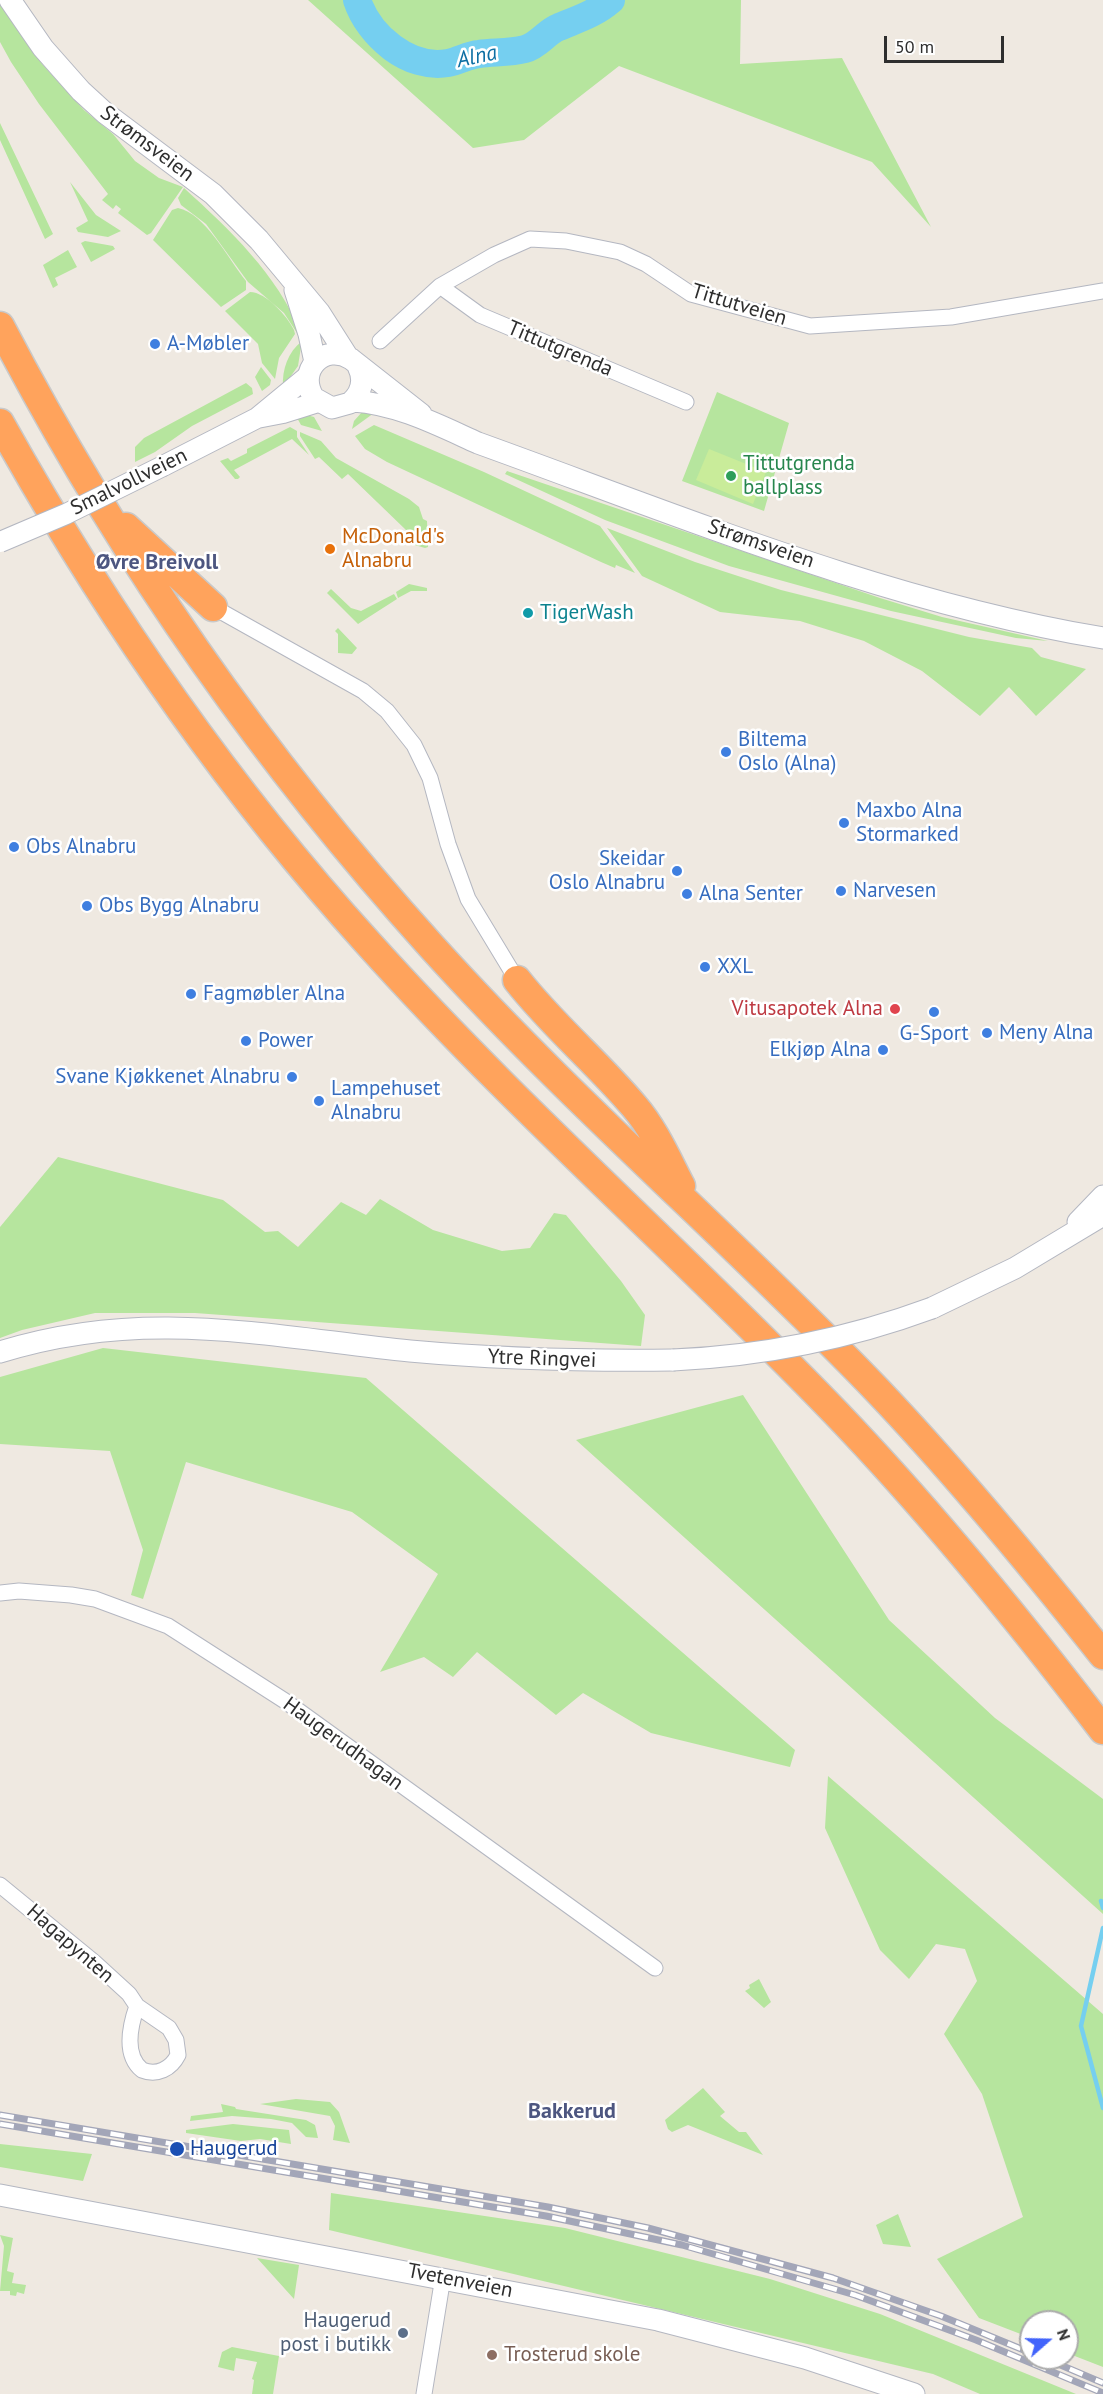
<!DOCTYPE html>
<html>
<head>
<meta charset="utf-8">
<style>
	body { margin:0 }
	#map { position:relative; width:1103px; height:2394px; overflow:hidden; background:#efe9e1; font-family:"PT Sans",sans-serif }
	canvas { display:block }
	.north { position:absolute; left:1019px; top:2310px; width:60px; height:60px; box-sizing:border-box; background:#fff; border:2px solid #ababab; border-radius:50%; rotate:70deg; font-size:16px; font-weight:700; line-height:24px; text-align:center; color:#2e2e2e }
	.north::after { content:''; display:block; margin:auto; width:21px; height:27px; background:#4264fb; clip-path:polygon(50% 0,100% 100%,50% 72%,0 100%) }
	.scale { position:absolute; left:884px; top:36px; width:120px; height:27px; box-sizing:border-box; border:3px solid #2e2e2e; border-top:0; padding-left:8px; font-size:18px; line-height:21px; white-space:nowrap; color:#2e2e2e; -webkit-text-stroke:4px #fff; paint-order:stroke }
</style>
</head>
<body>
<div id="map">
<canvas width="1103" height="2394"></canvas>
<div class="north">N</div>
<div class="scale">50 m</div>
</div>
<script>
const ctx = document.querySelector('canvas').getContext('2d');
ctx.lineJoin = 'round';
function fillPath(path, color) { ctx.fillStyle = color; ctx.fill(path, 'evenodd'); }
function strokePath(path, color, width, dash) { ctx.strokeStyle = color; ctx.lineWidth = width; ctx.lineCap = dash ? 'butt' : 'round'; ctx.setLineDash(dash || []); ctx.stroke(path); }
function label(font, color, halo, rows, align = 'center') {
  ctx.font = font + ' "PT Sans",sans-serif'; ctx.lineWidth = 5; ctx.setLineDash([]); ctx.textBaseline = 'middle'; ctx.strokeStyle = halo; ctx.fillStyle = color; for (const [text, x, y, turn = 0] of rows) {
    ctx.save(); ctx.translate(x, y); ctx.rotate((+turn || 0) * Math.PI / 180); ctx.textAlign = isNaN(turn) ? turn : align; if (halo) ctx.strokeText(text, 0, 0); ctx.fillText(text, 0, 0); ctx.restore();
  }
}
const green = new Path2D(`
	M308,0H741L740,64L842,58L931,227L872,162L619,66L524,140L473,148Z
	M0,4L43,65L84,110L113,134L135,161L159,178L183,187L151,233L147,235L118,213L121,209L116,205L113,209L102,200L108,194L39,104L11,62L0,42Z
	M0,123L53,234L45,239L0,140Z
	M70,182L96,215L121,231L108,237L78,232L76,228L88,221Z
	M184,188C230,230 277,274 301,333H297L284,313L248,282L206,224L181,205L178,198Z
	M178,208C205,213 229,260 246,281V290L221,307L153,240L172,210Z
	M85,241L113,246L115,249L91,262L81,243Z
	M68,250L77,267L55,278L58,285L53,288L43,265Z
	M250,292C266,292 288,317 294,330L295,334L279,358L275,379L262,363L258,344L225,311Z
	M302,341L298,366L283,387C282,369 288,352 302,341Z
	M261,367L271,380L270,385L262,391L255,377Z
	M246,383L252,388L253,394L192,426L155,452L135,462V447L144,438Z
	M717,392L789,423L764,511L682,481Z
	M362,412L374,413L352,429L354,421Z
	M303,414L314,417L322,431L301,425L296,416Z
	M374,425L484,472L600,526L635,573L616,565L615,568L601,562L387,462L365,449L355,436Z
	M290,427L297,431V437L309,455L292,439L234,470L240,477L238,479H235L220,461L228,458L231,461L247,453V449Z
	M300,432L321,441L336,458L409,499L419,507L423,519L427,521L428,547L425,548L398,540L406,530L348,474L342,479L319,457L315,459L300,436Z
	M507,471L880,598L942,617L1048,641L1016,638L891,611L729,566L605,520L505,474Z
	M607,528L695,562L781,590L969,637L1032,648L1041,657L1086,669L1036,716L1009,687L980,716L922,671L864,641L800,621L720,612L642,576Z
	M409,584L427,588V591H411L398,598L396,592Z
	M331,589L351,608L361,611L394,594L397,599L358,624L327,593Z
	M338,628L357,648L352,654L338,653V634L335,631Z
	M58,1157L223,1200L265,1232L278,1231L298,1247L341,1202L366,1215L380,1199L433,1230L502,1251L530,1248L554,1213L566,1215L621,1281L645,1315L641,1346L195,1313H95L22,1330L0,1338V1227Z
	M103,1348L366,1378L795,1750L790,1767L651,1733L583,1693L556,1715L477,1652L453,1677L424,1657L380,1672L438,1574L352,1512L186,1462L143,1599L131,1595L143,1550L110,1451L0,1444V1377Z
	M743,1395L889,1620L995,1718L1103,1799V1914L576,1440Z
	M828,1776L1103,2014V2367L1067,2353V2322H1031V2338L979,2318L937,2259L1023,2217L982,2094L944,2034L977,1981L965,1949L936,1944L909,1979L880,1950L825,1828Z
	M759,1979L771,2002L764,2008L745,1991L750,1988L749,1985Z
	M703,2088L725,2112L720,2116L739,2132H746L763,2155L688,2125L672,2132L668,2129L665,2120Z
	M296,2099L330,2102L339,2112L350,2143L333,2140L335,2126L330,2116L260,2104Z
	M221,2104L235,2107L236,2109L306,2120L315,2125L318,2138L306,2137L292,2123L271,2119L232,2116L190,2121L191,2116L223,2112Z
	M233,2124L289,2130L291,2144L260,2139L241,2141L186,2133V2130Z
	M0,2144L92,2154L83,2181L0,2167Z
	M331,2193L565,2228L770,2279L880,2314L1076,2394H980L933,2374L329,2230Z
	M898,2214L911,2247L883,2244L876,2225Z
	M0,2235L13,2238L7,2271L14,2273L12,2283L26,2285L24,2294L17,2292L16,2296L10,2295V2291H0L4,2246Z
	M257,2258L299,2265L294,2299Z
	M232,2347L279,2356L273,2394H252L254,2380L252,2379L257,2362L236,2358L234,2371L218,2367L222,2352Z`);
const pitch = new Path2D(`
	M709,449L766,472L753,504L696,480Z`);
const stream = new Path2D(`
	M1101,1901L1103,1908
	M1103,1928L1081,2026L1103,2108`);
const river = new Path2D(`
	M357,0C369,36 409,70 448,63C459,61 468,55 479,54C494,52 510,53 525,49C539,45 546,32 559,27C578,19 595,14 611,0`);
const minor = new Path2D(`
	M440,286L480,315L686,402
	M380,341L440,286L494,255L530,239L566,241L620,252L646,264L691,294L810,326L951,317L1103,291
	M213,607L363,691L387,711L414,745L430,778L448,844L468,899L517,980
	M0,1593L19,1591L71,1595L95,1599L168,1626L285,1701L655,1968
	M0,1885L94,1962L129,1994L137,2006L169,2028L176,2040L178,2055C171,2069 157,2076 142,2070C124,2055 130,2026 137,2006
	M424,2394L443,2277`);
const tertiary = new Path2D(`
	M257,418L283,413L318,402
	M163,466L257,418L308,376`);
const secondary = new Path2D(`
	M10,0L43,48L81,91L105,113L213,194L259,240L319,312L347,356
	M295,290L309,334L315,362
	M358,366C365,380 362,393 350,403L332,408L314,398C296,371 324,342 351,359L421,414
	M353,401C398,404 438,425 478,443C683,517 888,602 1103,638
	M1078,1222L1103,1196
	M932,1308L1015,1268L1103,1215
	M0,1352C144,1307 265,1336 410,1351C498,1359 585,1361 673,1360
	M0,2195L658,2320L805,2358L914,2394`);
const motorway = new Path2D(`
	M0,326C117,551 262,759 432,947C572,1102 732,1239 877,1390C957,1474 1031,1564 1103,1655
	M0,423C103,608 225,785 368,943C516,1108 683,1254 836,1413C932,1513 1019,1620 1103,1730
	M126,527L213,607
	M517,980C553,1026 597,1062 634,1106C654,1129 667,1159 681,1186`);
const rail = new Path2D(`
	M0,2115L548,2207L648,2228L833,2278L941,2316L1031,2353
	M0,2124L546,2216L682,2245L855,2295L976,2340L1103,2393
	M1044,2358L1103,2383`);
const tertiaryBridge = new Path2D(`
	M0,542L66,514L163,466`);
const secondaryBridge = new Path2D(`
	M673,1360C763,1356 848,1339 932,1308`);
const markers = [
	[155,344,6,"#3f7fe0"],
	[731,476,6,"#2e9e5b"],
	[330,549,6,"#e8710a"],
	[528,613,6,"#0f9aa8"],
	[726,752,6,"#3f7fe0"],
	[844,823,6,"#3f7fe0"],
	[14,847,6,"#3f7fe0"],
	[677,871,6,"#3f7fe0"],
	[841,891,6,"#3f7fe0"],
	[687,894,6,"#3f7fe0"],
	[87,906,6,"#3f7fe0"],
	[705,967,6,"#3f7fe0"],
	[191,994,6,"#3f7fe0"],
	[895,1009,6,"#e0444e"],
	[934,1012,6,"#3f7fe0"],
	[987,1033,6,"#3f7fe0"],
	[246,1041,6,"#3f7fe0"],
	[883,1050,6,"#3f7fe0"],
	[292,1077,6,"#3f7fe0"],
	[319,1101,6,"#3f7fe0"],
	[177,2149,8,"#1a4fb4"],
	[403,2333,6,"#5c6f8a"],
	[492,2355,6,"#8d6e63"]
];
const streetNames = [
	["Strømsveien",147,144,37],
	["Tittutveien",739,305,17],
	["Tittutgrenda",560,349,23],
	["Smalvollveien",129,482,-26],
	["Strømsveien",761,544,19],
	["Ytre Ringvei",542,1359,2],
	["Haugerudhagan",343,1744,36],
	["Hagapynten",70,1944,41],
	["Tvetenveien",460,2281,11]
];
const shopNames = [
	["A-Møbler",167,344],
	["Biltema",738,740],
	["Oslo (Alna)",738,764],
	["Maxbo Alna",856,811],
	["Stormarked",856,835],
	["Obs Alnabru",26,847],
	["Skeidar",665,859,"right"],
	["Oslo Alnabru",665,883,"right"],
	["Narvesen",853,891],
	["Alna Senter",699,894],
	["Obs Bygg Alnabru",99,906],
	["XXL",717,967],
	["Fagmøbler Alna",203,994],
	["Meny Alna",999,1033],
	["G-Sport",934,1034,"center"],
	["Power",258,1041],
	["Elkjøp Alna",871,1050,"right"],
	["Svane Kjøkkenet Alnabru",280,1077,"right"],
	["Lampehuset",331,1089],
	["Alnabru",331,1113]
];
const leisureNames = [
	["Tittutgrenda",743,464],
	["ballplass",743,488]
];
const foodNames = [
	["McDonald's",342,537],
	["Alnabru",342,561]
];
const cultureNames = [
	["TigerWash",540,613]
];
const healthNames = [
	["Vitusapotek Alna",883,1009]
];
const transitNames = [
	["Haugerud",190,2149]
];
const serviceNames = [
	["Haugerud",391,2321],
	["post i butikk",391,2345]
];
const educationNames = [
	["Trosterud skole",504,2355]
];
const waterNames = [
	["Alna",477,57,-12]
];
const neighbourhoodNames = [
	["Øvre Breivoll",157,563],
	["Bakkerud",572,2112]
];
fillPath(green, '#b6e59e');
fillPath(pitch, '#c9ec9a');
strokePath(stream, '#75cff0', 4.5);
strokePath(river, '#75cff0', 28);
strokePath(minor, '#b4b7c1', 17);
strokePath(tertiary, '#b4b7c1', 22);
strokePath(secondary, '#b4b7c1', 23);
strokePath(motorway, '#c9c9c9', 31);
strokePath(minor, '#fff', 15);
strokePath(tertiary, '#fff', 20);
strokePath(secondary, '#fff', 21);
strokePath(motorway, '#ffa35c', 28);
strokePath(rail, '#a3a6b8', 7);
strokePath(rail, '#fff', 4.5, [14]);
strokePath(tertiaryBridge, '#b4b7c1', 22, []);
strokePath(secondaryBridge, '#b4b7c1', 23, []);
strokePath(tertiaryBridge, '#fff', 20);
strokePath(secondaryBridge, '#fff', 21);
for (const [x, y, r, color] of markers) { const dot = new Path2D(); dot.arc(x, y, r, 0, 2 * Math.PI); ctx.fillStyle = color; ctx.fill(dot); strokePath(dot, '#fff', 2); }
label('21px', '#2e2e2e', '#fff', streetNames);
label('21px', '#366cbe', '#fff', shopNames, 'left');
label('21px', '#27864d', '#fff', leisureNames, 'left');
label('21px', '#c56008', '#fff', foodNames, 'left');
label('21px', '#0d838f', '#fff', cultureNames, 'left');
label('21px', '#be3a42', '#fff', healthNames, 'right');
label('21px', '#164399', '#fff', transitNames, 'left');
label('21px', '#4e5e75', '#fff', serviceNames, 'right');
label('21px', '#785e54', '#fff', educationNames, 'left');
label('italic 22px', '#0d6fa3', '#fff', waterNames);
label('bold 22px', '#4d5680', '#fff', neighbourhoodNames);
</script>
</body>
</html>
